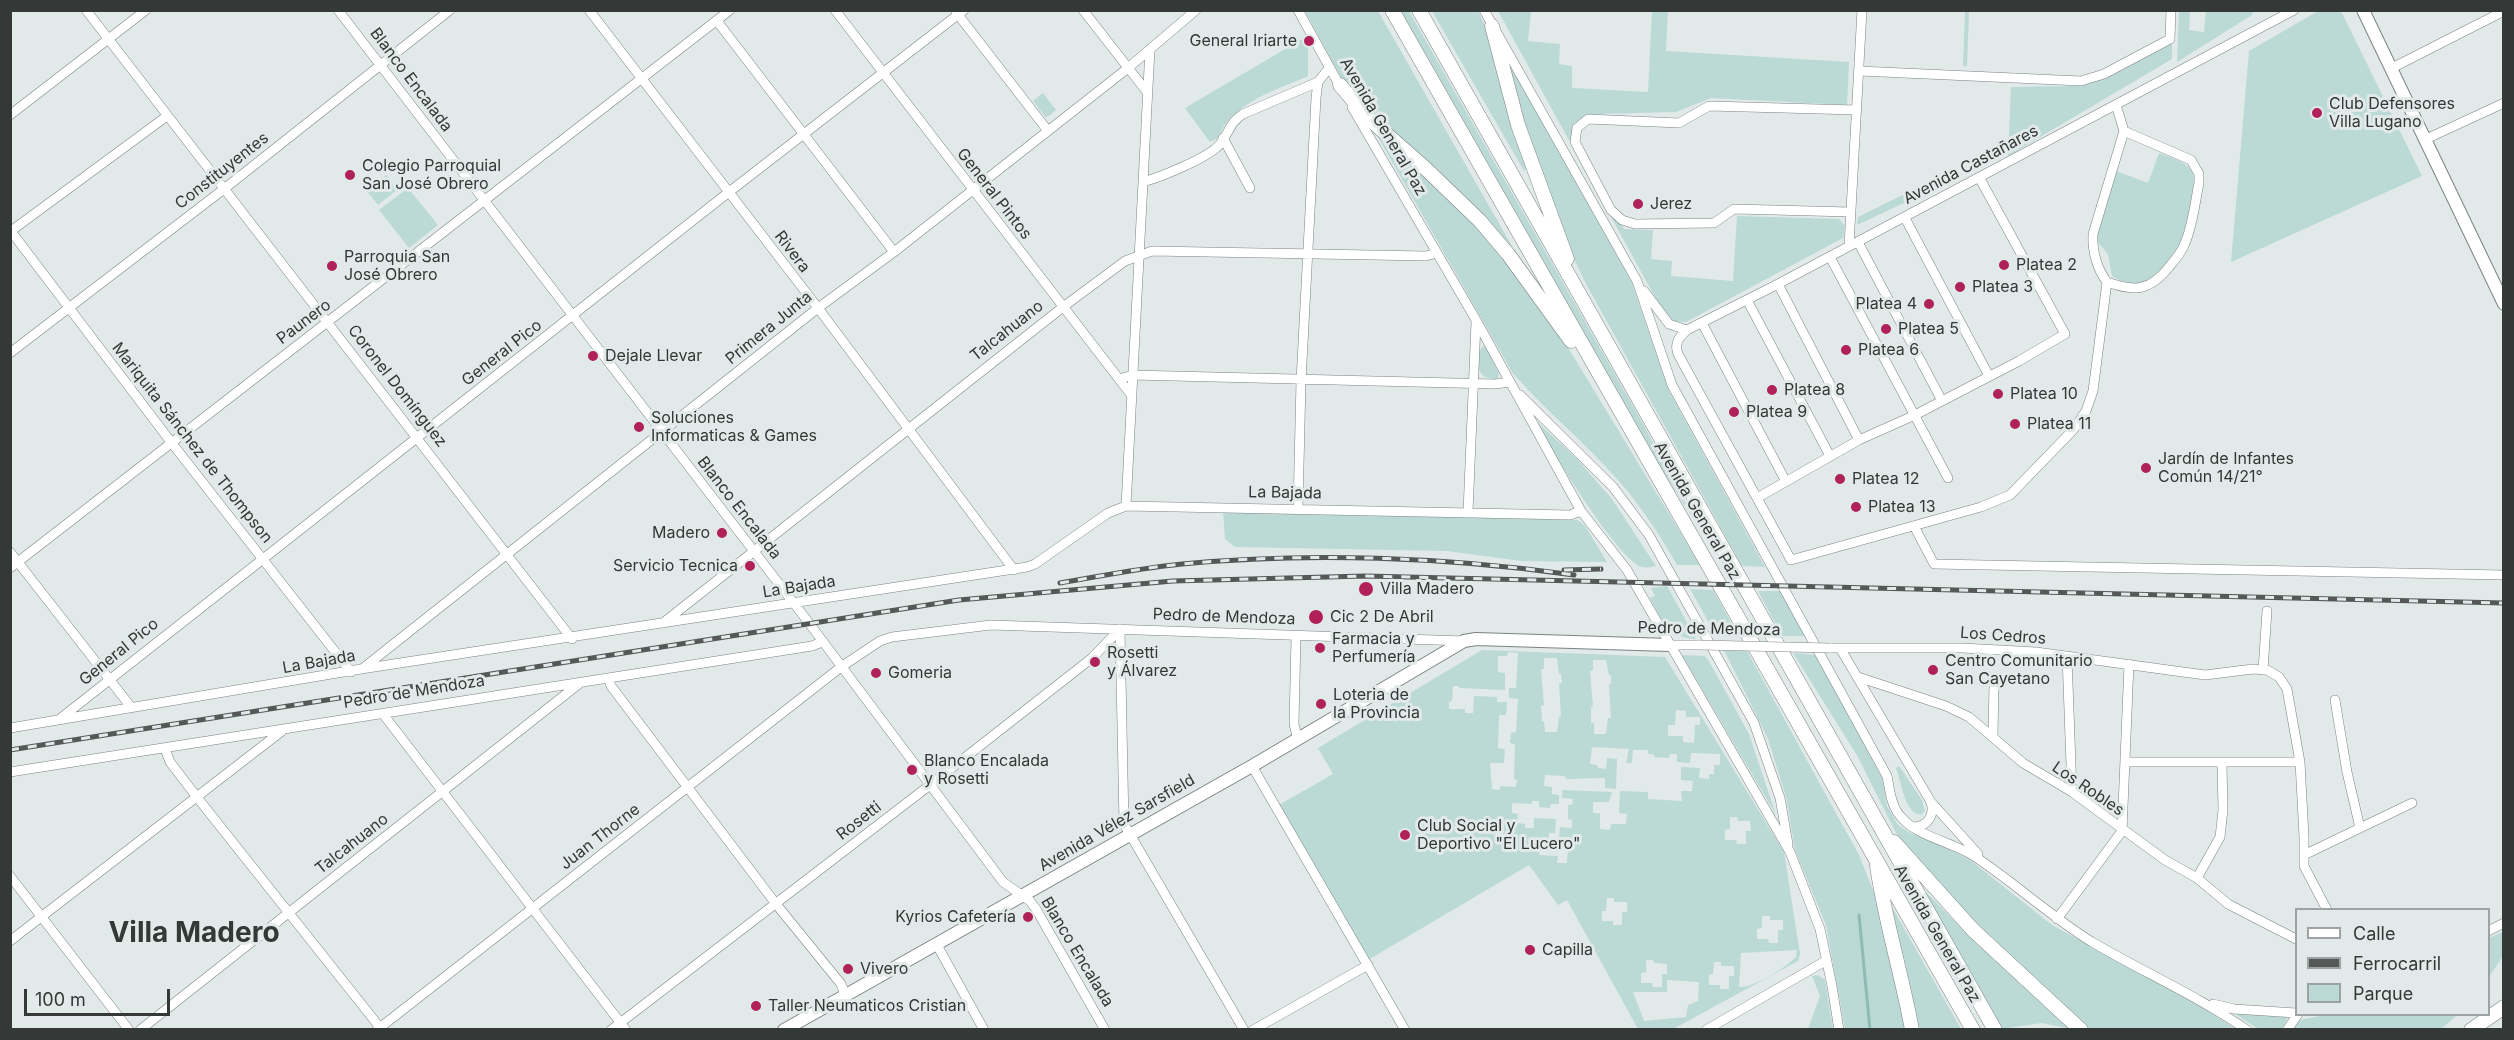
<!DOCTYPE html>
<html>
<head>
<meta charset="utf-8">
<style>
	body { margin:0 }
	#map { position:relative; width:2514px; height:1040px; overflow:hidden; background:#e1eae9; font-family:Inter,sans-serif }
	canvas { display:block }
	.frame { position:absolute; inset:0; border:12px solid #343837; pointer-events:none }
	.legend { position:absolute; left:2295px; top:908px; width:195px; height:108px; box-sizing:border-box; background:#e1eae9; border:2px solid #9ca3a2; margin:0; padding:8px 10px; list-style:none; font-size:18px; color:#343837 }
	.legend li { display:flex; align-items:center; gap:12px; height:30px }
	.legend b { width:30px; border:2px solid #9ca3a2 }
	.scale { position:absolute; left:24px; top:989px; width:146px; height:27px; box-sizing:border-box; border:3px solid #343837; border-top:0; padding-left:8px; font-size:18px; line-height:21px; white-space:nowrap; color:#343837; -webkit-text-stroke:4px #e1eae9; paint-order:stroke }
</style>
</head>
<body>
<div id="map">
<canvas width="2514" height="1040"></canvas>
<div class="frame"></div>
<ul class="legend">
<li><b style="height:8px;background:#fff"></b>Calle</li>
<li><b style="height:8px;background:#545857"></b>Ferrocarril</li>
<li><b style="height:16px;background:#bbd9d5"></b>Parque</li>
</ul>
<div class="scale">100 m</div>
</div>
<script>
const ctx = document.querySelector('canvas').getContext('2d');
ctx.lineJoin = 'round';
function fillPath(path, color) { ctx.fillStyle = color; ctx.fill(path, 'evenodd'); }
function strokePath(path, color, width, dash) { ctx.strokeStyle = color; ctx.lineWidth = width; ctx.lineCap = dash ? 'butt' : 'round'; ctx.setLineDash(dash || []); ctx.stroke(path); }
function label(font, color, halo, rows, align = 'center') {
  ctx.font = font + ' Inter,sans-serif'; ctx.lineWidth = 6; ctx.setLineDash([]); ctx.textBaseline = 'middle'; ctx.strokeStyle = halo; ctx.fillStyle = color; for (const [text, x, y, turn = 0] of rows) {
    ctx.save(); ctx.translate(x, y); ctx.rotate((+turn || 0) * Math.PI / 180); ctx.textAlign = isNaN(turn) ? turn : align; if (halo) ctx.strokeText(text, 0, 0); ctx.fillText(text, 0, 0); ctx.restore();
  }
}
const green = new Path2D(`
	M2320,10L2341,11L2422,176L2231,262L2249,51Z
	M1305,11H1378L1517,255L1474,205L1418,156L1344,83Z
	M1401,11H1409L1642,422L1696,523L1664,473Z
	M1432,11H1478C1503,60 1508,117 1526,169L1524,171Z
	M1498,11H1531L1528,41L1560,44L1559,64L1572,66V88L1648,92L1652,11H1668L1666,51L1849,62L1847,105L1711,98L1676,112L1598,114L1587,115L1575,123L1573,137L1624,229L1653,230L1651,259L1672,261L1671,276L1733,281L1737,216L1839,219L1845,226L1843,238L1686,322L1672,321L1666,317Z
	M1965,11H1969L1967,66L1965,67L1963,65Z
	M2179,11H2190L2189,30L2204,32L2206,11H2253L2252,15L2177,62Z
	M1304,38L1308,45V76C1275,91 1232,102 1218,138L1210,142L1185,108Z
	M2172,43V59L2008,156L2011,87L2073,86L2104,77Z
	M1503,50L1632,283L1669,391L1765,567L1742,566L1585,282L1555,220L1536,171Z
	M1043,93L1056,110L1046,118L1033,101Z
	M1374,130L1465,211L1524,281L1575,359L1700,565H1677C1656,528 1633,494 1603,464C1573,432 1540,405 1512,372Z
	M2159,153C2177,160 2194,162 2195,185C2191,203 2189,223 2183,240C2173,270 2141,297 2112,276L2108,254L2096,240V230L2116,171L2148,183Z
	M386,175L398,189L378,205L366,190Z
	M1921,186V195L1857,225L1858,217Z
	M408,188L438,225L409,248L379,210Z
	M1485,345L1499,373L1497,380L1485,377C1475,369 1474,353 1485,345Z
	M1533,418L1576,458L1612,499L1656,566C1653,567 1646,568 1642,567C1617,560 1549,445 1533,418Z
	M1223,511L1578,520L1585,526L1607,562L1521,561L1447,551L1235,547L1225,539Z
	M1667,586L1696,639C1666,637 1663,622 1650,598L1655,596L1651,588Z
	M1690,589L1713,590L1739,637H1717Z
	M1758,591H1780L1806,636H1782Z
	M1482,650L1665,657L1784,852L1800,954L1798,961L1673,1029H1638L1567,900L1558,905L1529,865L1368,960L1279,805L1333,774L1318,748ZM1508,652L1518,653L1516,688H1509V698L1518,699L1516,732L1511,733L1510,743L1515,744L1514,779L1517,780L1516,787L1500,786V790L1492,789L1490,763H1504L1505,749L1498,748L1499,715H1506L1507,702H1497V697L1474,696L1473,713H1465V709H1449V702L1452,701L1453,686H1459V688L1505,690V673L1498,672V656H1507ZM1544,658H1557L1559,674H1561L1562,683H1559L1561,716L1559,717L1557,732H1545L1544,722L1542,721L1541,706L1544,705L1541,669H1544ZM1593,660H1606L1609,675L1611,676V684L1609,685L1611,718H1608L1606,734H1594V723H1591V707H1593L1590,671L1593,670ZM1676,710L1686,711V717H1700V725H1695L1694,743L1683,742V736H1668V725H1675ZM1592,747L1629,749L1626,763H1632L1633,750H1648V754H1654V757L1669,758L1670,754H1677V762L1690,763L1691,753L1720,754V765H1714V774H1709V779L1699,778L1700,768L1681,767V780L1693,781L1692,791H1681L1682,801L1648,799V792L1620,791L1619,813L1627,814L1626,824H1611L1610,830L1600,829V813H1593V802H1609L1612,792L1562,790V798L1573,799L1572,805H1568V819L1572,820V828L1560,827L1559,838L1575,839V849H1568L1567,863H1557L1558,856L1539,855L1540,846H1548L1549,833H1555L1556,819L1534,818V828H1525V824L1517,823L1518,814L1512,813V803L1532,804V801H1539V807L1550,808L1551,804H1559V795L1552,794V787L1544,786L1545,775L1565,776L1566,779L1605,778V788L1616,789L1617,759L1607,758L1606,769L1598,768L1597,765L1590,764ZM1730,817H1737L1738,821H1750L1751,831H1746V844H1737L1736,840H1725V830L1730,829ZM1607,898H1614V902H1627V912H1622V925H1613V921H1602V911H1606ZM1762,916H1770V920H1783V930H1778V943H1769L1768,939H1757V929L1762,928ZM1797,950L1796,957C1785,968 1754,988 1739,987L1741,953ZM1646,960H1653L1654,963L1667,964V974H1662V987H1653L1652,983H1641V973L1646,972ZM1714,962H1721V966H1734V976H1729V989H1720V985H1709V975L1713,974ZM1667,980L1699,982L1698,1001L1688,1005L1686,1017L1644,1021L1633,992H1667Z
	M1724,650L1747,651L1859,855L1877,900L1908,1029H1845L1826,925L1795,850L1786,797L1768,739Z
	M1793,653L1817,655L1882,778L1887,806L1898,825L1910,833L1943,846L1970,860L2052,925L2200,1006L2235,1029H2089L1975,924L1901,843L1858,757Z
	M1682,655L1705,656L1710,663L1749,734L1776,815Z
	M1899,766L1922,800L1925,811L1921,815C1904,813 1902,783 1896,768Z
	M1918,884L1967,934L2071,1029L2042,1023L2001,1029Z
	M1888,900L1961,1029H1918L1908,977Z
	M2500,933H2503V956L2489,977V938Z
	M1818,975L1825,980L1833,1029H1808L1820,996L1812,976Z
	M2234,1013L2288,1017L2282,1029H2258Z
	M2325,1015H2457L2441,1029L2292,1030L2300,1020Z`);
const stream = new Path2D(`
	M1859,915L1870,1030`);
const minor = new Path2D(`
	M86,10L572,639
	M338,10L806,619L1003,882L1030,901L1036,909L1105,1030
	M589,10L818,308L1014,570
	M835,10L1132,396
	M1083,10L1147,92
	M1298,10L1342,90
	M1484,10L1637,281L1672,385L1887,776C1890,791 1891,807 1902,818C1917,836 1954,843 1974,856C2015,883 2050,916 2092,942C2143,972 2198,996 2247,1030
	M956,12L1048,131
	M717,21L894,252
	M2392,68L2504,11
	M1859,71L2081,81L2104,74L2170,39L2171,10
	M2116,105L2124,131L2093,234C2092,251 2097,269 2107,282L2093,391L2086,411L2073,430L2010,495L1981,507L1791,560L1678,354C1674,343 1679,337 1687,330L1778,284L2294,10
	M1352,107L1476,320L1581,511L1627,570L1790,852L1820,929L1832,986L1839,1030
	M10,115L146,10
	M1223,138L1250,188
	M2426,139L2504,103
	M1143,182C1160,177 1209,158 1220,144C1229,133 1230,122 1243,114L1318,82
	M1850,212L1734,209L1714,223L1635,224L1622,220L1611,210L1575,142L1577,128L1588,119L1679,123L1709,106L1856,110
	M1905,218L1989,376
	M10,230L171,442L351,672
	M11,231L167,116
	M1858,242L1942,401
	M1849,246L1862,10
	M1830,257L1948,478
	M2107,282C2135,292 2150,291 2169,267C2175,260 2182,252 2185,243C2193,225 2195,202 2199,183V174L2191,160L2124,131
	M1778,284L1859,440
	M1644,291L1669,324L1687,330
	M1747,300L1830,456
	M1702,323L1785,480
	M10,353L224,189L450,10
	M1119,379L1133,375L1495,384L1510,382
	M1520,395L1613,487L1649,535L1754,723L1780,798L1788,844
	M1757,498L1859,440L1915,415L2019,361L2065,334L1979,177
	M1126,506L1150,49
	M1298,508L1301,381L1316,98L1318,82L1329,68
	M1468,512L1476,322
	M1914,526L1934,564L2504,575
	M10,552L131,707
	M10,568L730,10
	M663,623L1063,307L1125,261L1152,251L1426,256L1437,253
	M1120,629L1124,824L1244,1030
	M1296,637L1294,724L1298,740
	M1669,645H1700
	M1830,648H1962L2036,652L2205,675L2253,669L2267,670L2279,677L2287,689L2300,762L2304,837V866L2327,910
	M1840,648L1931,802L1978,854
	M2067,656L2072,792
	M362,669L818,308L894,252L1128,68L1196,10
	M2263,670L2267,611
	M1858,677L1946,706L1969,717L2023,763L2072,792L2165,860L2197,878L2228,904L2296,939
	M608,678L611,686L776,904L841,984L845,994
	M2335,700L2347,772L2360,828
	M383,714L626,1030
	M61,718L729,192L964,10
	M10,728L361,669L1027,567L1035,564L1108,513L1126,506L1570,515L1581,511
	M1993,736L1994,684
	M165,749L170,762L196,796L382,1030
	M2126,762H2300
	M1252,766L1405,1030
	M10,772L812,646L822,642
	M1914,827C1928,826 1935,815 1931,802
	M2304,855L2412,803
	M10,876L129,1030
	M2197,878L2220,837L2223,810L2222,764
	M2057,919L2122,831L2129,664
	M2488,931L2504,923
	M10,941L282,731
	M937,945L984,1030
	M2213,1004L2234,1009L2296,1013
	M140,1030L580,683
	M377,1030L841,667L880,641L892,637L991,625L1464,641
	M611,1030L930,785L1092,658L1120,629
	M1253,1030L1368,965
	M1706,1030L1827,960
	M2287,1030L2298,1014`);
const major = new Path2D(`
	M2363,10L2504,304
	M784,1030L1252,766L1464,641L1476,639L1669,645`);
const highway = new Path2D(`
	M1392,10L1973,1030
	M1419,10L1995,1030
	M1492,26L1518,125L1567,259
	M1340,85L1367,117L1426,169L1480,221L1508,254L1571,341
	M1894,842L1973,930L2081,1030
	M1877,866C1885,921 1902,975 1912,1030
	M2471,1030L2504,1007`);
const rail = new Path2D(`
	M1564,570L1601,569
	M1060,583C1101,576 1141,568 1182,564C1309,552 1447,557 1574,575
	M10,750L959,600L1173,581L1365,576L2504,603`);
const minorBridge = new Path2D(`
	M1700,645L1830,648`);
const markers = [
	[1309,41,6,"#b02159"],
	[2317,113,6,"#b02159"],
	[350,175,6,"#b02159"],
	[1638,204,6,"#b02159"],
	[2004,265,6,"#b02159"],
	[332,266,6,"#b02159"],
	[1960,287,6,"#b02159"],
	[1929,304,6,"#b02159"],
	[1886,329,6,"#b02159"],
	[1846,350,6,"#b02159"],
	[593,356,6,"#b02159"],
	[1772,390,6,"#b02159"],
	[1998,394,6,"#b02159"],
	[1734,412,6,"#b02159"],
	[2015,424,6,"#b02159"],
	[639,427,6,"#b02159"],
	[2146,468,6,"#b02159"],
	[1840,479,6,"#b02159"],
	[1856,507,6,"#b02159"],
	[722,533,6,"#b02159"],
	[750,566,6,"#b02159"],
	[1366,589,8,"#b02159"],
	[1316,617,8,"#b02159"],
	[1320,648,6,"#b02159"],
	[1095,662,6,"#b02159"],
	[1933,670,6,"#b02159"],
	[876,673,6,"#b02159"],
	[1321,704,6,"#b02159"],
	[912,770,6,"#b02159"],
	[1405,835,6,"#b02159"],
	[1028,917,6,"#b02159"],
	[1530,950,6,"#b02159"],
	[848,969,6,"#b02159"],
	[756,1006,6,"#b02159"]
];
const poiNames = [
	["General Iriarte",1297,41,"right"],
	["Club Defensores",2329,104],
	["Villa Lugano",2329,122],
	["Colegio Parroquial",362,166],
	["San José Obrero",362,184],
	["Jerez",1650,204],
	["Parroquia San",344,257],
	["José Obrero",344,275],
	["Platea 2",2016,265],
	["Platea 3",1972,287],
	["Platea 4",1917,304,"right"],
	["Platea 5",1898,329],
	["Platea 6",1858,350],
	["Dejale Llevar",605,356],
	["Platea 8",1784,390],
	["Platea 10",2010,394],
	["Platea 9",1746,412],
	["Soluciones",651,418],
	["Informaticas & Games",651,436],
	["Platea 11",2027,424],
	["Jardín de Infantes",2158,459],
	["Común 14/21°",2158,477],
	["Platea 12",1852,479],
	["Platea 13",1868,507],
	["Madero",710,533,"right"],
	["Servicio Tecnica",738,566,"right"],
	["Villa Madero",1380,589],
	["Cic 2 De Abril",1330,617],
	["Farmacia y",1332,639],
	["Perfumería",1332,657],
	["Rosetti",1107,653],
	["y Álvarez",1107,671],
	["Centro Comunitario",1945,661],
	["San Cayetano",1945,679],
	["Gomeria",888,673],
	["Loteria de",1333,695],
	["la Provincia",1333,713],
	["Blanco Encalada",924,761],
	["y Rosetti",924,779],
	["Club Social y",1417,826],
	["Deportivo \"El Lucero\"",1417,844],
	["Kyrios Cafetería",1016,917,"right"],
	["Capilla",1542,950],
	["Vivero",860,969],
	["Taller Neumaticos Cristian",768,1006]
];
const streetNames = [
	["Blanco Encalada",411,80,53],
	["Avenida General Paz",1383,127,60],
	["Avenida Castañares",1971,165,-28],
	["Constituyentes",222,171,-38],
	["General Pintos",994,194,52],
	["Rivera",792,252,53],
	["Paunero",304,322,-37],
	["Primera Junta",769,328,-39],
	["Talcahuano",1007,331,-38],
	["General Pico",502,353,-38],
	["Coronel Domínguez",397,386,52],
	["Mariquita Sánchez de Thompson",192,443,52],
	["La Bajada",1285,493,1],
	["Blanco Encalada",739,508,52],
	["Avenida General Paz",1697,511,60],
	["La Bajada",799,587,-9],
	["Pedro de Mendoza",1224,617,2],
	["Pedro de Mendoza",1709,629,1],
	["Los Cedros",2003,636,4],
	["General Pico",119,652,-39],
	["La Bajada",319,662,-10],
	["Pedro de Mendoza",414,692,-9],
	["Los Robles",2088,789,34],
	["Rosetti",859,821,-38],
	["Avenida Vélez Sarsfield",1117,823,-30],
	["Juan Thorne",600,837,-38],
	["Talcahuano",352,844,-38],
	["Avenida General Paz",1937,934,60],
	["Blanco Encalada",1077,952,59]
];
const townNames = [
	["Villa Madero",194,934]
];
fillPath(green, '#bbd9d5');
strokePath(stream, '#8fbab6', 3);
strokePath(minor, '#7b8382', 10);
strokePath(major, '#7b8382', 14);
strokePath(highway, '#7b8382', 15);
strokePath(minor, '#fff', 9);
strokePath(major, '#fff', 12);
strokePath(highway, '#fff', 14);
strokePath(rail, '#545857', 5);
strokePath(rail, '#e1eae9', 3, [9]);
strokePath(minorBridge, '#7b8382', 10, []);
strokePath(minorBridge, '#fff', 9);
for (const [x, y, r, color] of markers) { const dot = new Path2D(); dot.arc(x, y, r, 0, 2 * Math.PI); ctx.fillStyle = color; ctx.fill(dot); strokePath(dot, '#e1eae9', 2); }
label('16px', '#343837', '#e1eae9', poiNames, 'left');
label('16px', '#343837', '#e1eae9', streetNames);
label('bold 28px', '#343837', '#e1eae9', townNames);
</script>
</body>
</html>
